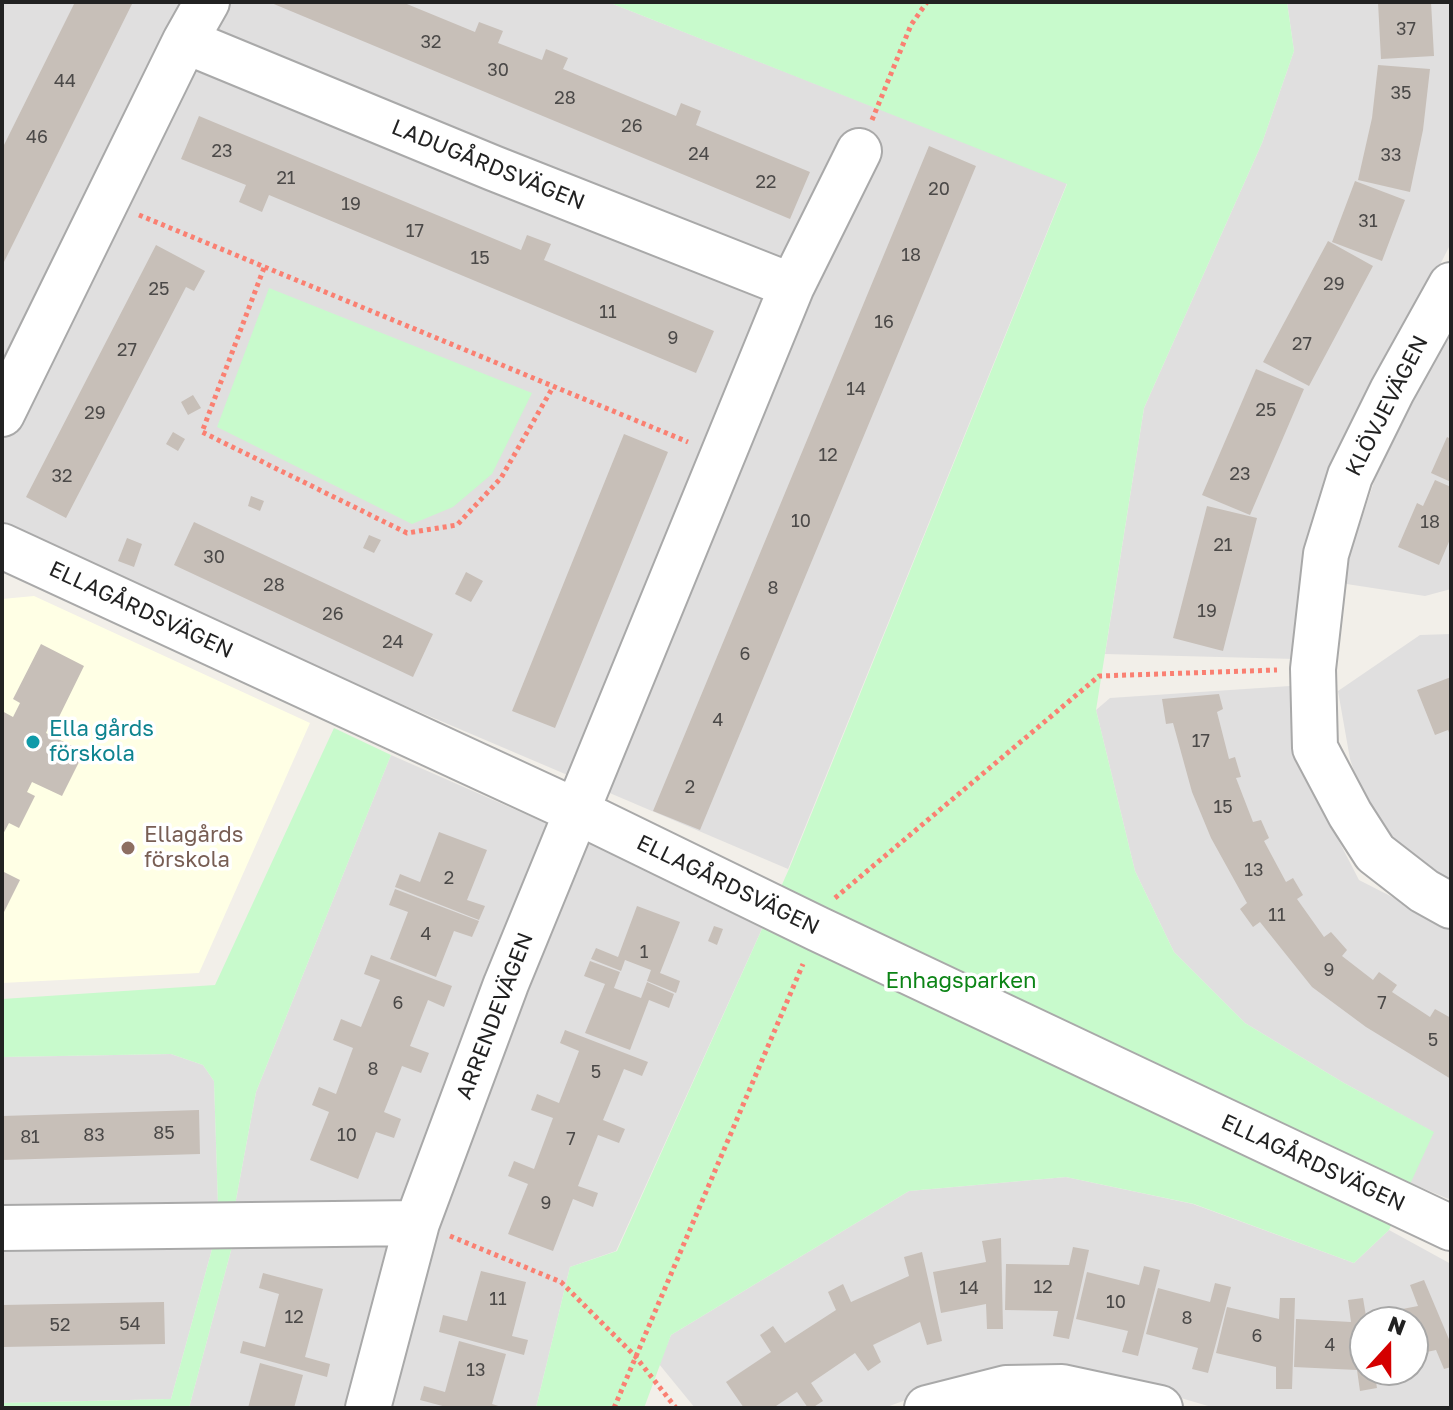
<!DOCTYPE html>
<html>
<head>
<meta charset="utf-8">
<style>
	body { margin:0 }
	#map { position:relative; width:1453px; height:1410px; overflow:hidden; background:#f2efe9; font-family:"Golos Text",sans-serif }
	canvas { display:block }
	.frame { position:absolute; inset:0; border:4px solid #222; pointer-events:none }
	.north { position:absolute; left:1349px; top:1306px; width:80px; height:80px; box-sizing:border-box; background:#fff; border:2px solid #a7a7a7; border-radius:50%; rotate:21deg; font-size:22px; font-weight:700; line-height:32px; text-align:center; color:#222 }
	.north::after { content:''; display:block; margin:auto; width:28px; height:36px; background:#d40000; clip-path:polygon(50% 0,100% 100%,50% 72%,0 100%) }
</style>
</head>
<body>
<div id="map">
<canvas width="1453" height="1410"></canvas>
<div class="frame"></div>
<div class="north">N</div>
</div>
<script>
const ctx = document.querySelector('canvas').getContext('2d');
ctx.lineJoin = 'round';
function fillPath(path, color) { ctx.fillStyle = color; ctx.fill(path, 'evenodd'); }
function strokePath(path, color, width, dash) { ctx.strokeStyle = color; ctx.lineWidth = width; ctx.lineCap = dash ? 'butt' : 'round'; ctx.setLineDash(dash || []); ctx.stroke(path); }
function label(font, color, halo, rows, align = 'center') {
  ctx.font = font + ' "Golos Text",sans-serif'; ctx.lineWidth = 7; ctx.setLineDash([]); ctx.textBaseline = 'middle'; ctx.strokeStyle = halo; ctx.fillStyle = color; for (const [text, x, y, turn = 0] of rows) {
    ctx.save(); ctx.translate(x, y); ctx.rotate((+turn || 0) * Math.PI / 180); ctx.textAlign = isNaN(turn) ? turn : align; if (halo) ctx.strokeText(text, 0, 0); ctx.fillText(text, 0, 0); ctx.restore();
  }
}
const residential = new Path2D(`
	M2,2H608L1067,183L788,869L2,534Z
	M1287,2H1451V243L1378,388L1295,659L1105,654L1144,408L1262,143L1294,51Z
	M1451,321V589L1425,596L1340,583L1376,476Z
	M1451,634V891L1393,844L1365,804L1350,759L1338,691L1420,635Z
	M1290,686L1310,785L1359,880L1451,927V1200L1408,1182L1433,1132L1344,1083L1245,1023L1174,952L1135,871L1096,710L1110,698Z
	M391,755L766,920L616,1251L570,1267L536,1408H189L233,1243L235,1205L256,1092Z
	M171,1054L203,1065L214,1081L218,1205L214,1242L171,1399L2,1403V1057Z
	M1066,1177L1193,1204L1354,1263L1389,1230L1451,1264V1408H1215L1133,1384L958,1381L884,1408H695L659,1364L671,1335L909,1191ZM1365,1322H1413V1370H1365Z`);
const education = new Path2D(`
	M34,596L310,723L199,973L2,983V599Z`);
const park = new Path2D(`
	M608,2H1287L1294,51L1262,143L1144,408L1096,710L1135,871L1174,952L1245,1023L1344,1083L1434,1132L1389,1230L1354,1263L1194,1204L1066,1177L909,1191L671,1335L644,1408H536L570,1267L617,1251L789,869L1067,184Z
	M269,288L532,393L492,474L453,507L412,524L217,427Z
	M334,728L391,755L256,1092L235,1205H218L214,1081L203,1065L171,1054L2,1057V999L215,985Z
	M214,1242L233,1243L189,1408H2V1403L171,1399Z`);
const building = new Path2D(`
	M75,2H133L2,266V149Z
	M269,2H402L475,32L479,22L503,31L498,43L542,60L546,49L568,58L563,69L676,116L681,103L701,111L696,125L810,172L790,219Z
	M1378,2H1431L1434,56L1381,59Z
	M1378,65L1430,69L1423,130L1410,192L1358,180L1372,118Z
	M199,116L521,250L527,235L551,244L544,260L714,331L696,373L269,195L262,212L239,202L246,185L181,159Z
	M929,146L976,166L700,830L653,811Z
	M1355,181L1405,200L1382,261L1332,242Z
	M1328,241L1373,266L1309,386L1263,362Z
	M156,245L205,271L194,291L186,287L66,518L26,497Z
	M1256,369L1304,389L1250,515L1202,495Z
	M193,395L201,408L188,415L181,402Z
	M173,432L185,439L178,451L166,444Z
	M624,434L668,452L555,728L512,711Z
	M1447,437L1451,439V482L1431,473Z
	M1435,480L1451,487V537L1439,565L1398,547L1417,503L1423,506Z
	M251,496L264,501L260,511L248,506Z
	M1207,506L1257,518L1223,651L1173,638Z
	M194,522L433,634L413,677L174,565Z
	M369,535L381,540L374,553L363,548Z
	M127,538L142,544L134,567L118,561Z
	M466,572L483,581L471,602L455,594Z
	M41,644L84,666L56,723L51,721L46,733L84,752L62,796L32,782L27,792L35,796L19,828L9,823L2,836V711L13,717L20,703L13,699Z
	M1451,677V737L1448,730L1435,735L1417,690Z
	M1219,694L1223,709L1217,712L1229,759L1235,757L1241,777L1236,778L1253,822L1261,820L1269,838L1264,841L1286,882L1293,878L1303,895L1297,899L1324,937L1331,932L1347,950L1342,956L1373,980L1379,972L1397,985L1392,992L1430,1017L1435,1009L1451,1018V1079L1366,1027L1312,987L1260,922L1253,927L1240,909L1247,903L1211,838L1192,792L1173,723L1166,724L1162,699Z
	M439,832L487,850L467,900L485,906L479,920L395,887L400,874L420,882Z
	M2,871L20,880L2,916Z
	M395,889L479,921L472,937L454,931L436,977L390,959L408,912L389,905Z
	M637,906L680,922L660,973L680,981L676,993L647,981L651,970L625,960L621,971L591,959L596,948L618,957Z
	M714,926L723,929L717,945L708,941Z
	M371,955L452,986L444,1007L428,1000L410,1046L429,1053L421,1073L402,1066L384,1112L401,1119L394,1138L376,1132L358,1179L310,1160L329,1112L312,1105L319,1087L336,1094L353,1048L333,1040L341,1019L361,1027L380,980L364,974Z
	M590,961L620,972L614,988L641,998L647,982L674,994L669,1008L649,1000L630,1050L585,1033L605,984L584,976Z
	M565,1030L648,1062L642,1076L624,1069L603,1120L625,1129L619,1143L598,1135L578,1186L598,1193L593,1207L573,1199L553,1251L508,1234L528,1184L508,1176L514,1161L534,1169L553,1118L531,1110L537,1094L559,1103L579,1051L560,1043Z
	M199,1110L200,1154L2,1160V1116Z
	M1001,1238L1003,1329H987L986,1304L941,1313L933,1272L986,1262L982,1241Z
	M1073,1247L1089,1250L1069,1339L1053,1336L1058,1311L1005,1310L1006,1264L1069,1265Z
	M922,1252L942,1341L927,1345L920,1322L873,1345L881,1362L868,1371L855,1353L811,1383L823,1401L812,1408H808L797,1392L773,1408H744L726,1382L771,1352L760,1335L773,1326L785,1343L836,1310L828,1292L843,1284L851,1302L909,1276L904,1257Z
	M1144,1266L1160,1270L1138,1356L1122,1352L1128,1331L1076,1319L1087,1272L1139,1285Z
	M481,1271L526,1282L512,1336L528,1340L524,1355L439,1332L443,1315L467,1321Z
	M263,1273L323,1289L305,1357L330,1364L327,1377L240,1353L243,1341L265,1347L279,1294L259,1288Z
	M1424,1280L1451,1344V1367L1444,1369L1436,1350L1413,1355V1322H1365V1370H1374L1377,1388L1360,1391L1357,1370L1294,1367L1296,1319L1351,1322L1348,1300L1363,1298L1366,1316L1418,1306L1410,1285Z
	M1215,1283L1231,1287L1208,1373L1192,1369L1198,1348L1146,1334L1158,1288L1210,1302Z
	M1280,1298H1295L1292,1389H1276V1367L1216,1353L1227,1307L1279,1319Z
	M164,1302L165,1344L2,1347V1305Z
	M459,1341L506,1354L492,1404L505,1408H450L420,1400L424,1386L445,1392Z
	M260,1363L303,1375L294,1408H248Z`);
const path = new Path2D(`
	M872,120L911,25L927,2
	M139,215L688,442
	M264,268L202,432L407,533L457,525L501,478L553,387
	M835,898L1099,676L1277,670
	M450,1236L561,1282L635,1356L676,1408
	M614,1408L803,964`);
const minor = new Path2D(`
	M185,41L207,2
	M1451,285L1392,391L1350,476L1326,554L1313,669L1315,748L1350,814L1375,853L1424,891L1451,906
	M792,286L859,151
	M2,414L185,41L493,168L792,286L506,984L417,1223L368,1408
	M2,546L578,812L818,929L1451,1228
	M2,1228L417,1223
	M927,1408L1006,1388L1062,1387L1160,1408`);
const markers = [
	[33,742,8,"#0f9aa8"],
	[128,848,8,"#8d6e63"]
];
const numberNames = [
	["37",1406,29],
	["32",431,42],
	["30",498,70],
	["44",65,81],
	["35",1401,93],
	["28",565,98],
	["26",632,126],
	["46",37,137],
	["23",222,151],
	["24",699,154],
	["33",1391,155],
	["21",286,178],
	["22",766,182],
	["20",939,189],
	["19",351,204],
	["31",1368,221],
	["17",415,231],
	["18",911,255],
	["15",480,258],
	["29",1334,284],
	["25",159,289],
	["11",608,312],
	["16",884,322],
	["9",673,338],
	["27",1302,344],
	["27",127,350],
	["14",856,389],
	["25",1266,410],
	["29",95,413],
	["12",828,455],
	["23",1240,474],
	["32",62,476],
	["10",801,521],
	["18",1430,522],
	["21",1223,545],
	["30",214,557],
	["28",274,585],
	["8",773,588],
	["19",1207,611],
	["26",333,614],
	["24",393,642],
	["6",745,654],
	["4",718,720],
	["17",1201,741],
	["2",690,787],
	["15",1223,807],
	["13",1254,870],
	["2",449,878],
	["11",1277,915],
	["4",426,934],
	["1",644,952],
	["9",1329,970],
	["6",398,1003],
	["7",1382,1003],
	["5",1433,1040],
	["8",373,1069],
	["5",596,1072],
	["85",164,1133],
	["83",94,1135],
	["10",347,1135],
	["81",30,1137],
	["7",571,1139],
	["9",546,1203],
	["12",1043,1287],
	["14",969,1288],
	["11",498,1299],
	["10",1116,1302],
	["12",294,1317],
	["8",1187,1318],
	["54",130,1324],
	["52",60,1325],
	["6",1257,1336],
	["4",1330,1345],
	["13",476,1370]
];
const streetNames = [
	["LADUGÅRDSVÄGEN",488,165,22],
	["KLÖVJEVÄGEN",1387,406,-63],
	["ELLAGÅRDSVÄGEN",141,610,25],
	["ELLAGÅRDSVÄGEN",728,885,26],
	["ARRENDEVÄGEN",495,1016,-69],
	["ELLAGÅRDSVÄGEN",1313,1163,25]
];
const cultureNames = [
	["Ella gårds",49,729],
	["förskola",49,754]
];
const educationNames = [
	["Ellagårds",144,835],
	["förskola",144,860]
];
const parkNames = [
	["Enhagsparken",961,981]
];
fillPath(residential, '#e0dfdf');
fillPath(education, '#ffffe5');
fillPath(park, '#c8facc');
fillPath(building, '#c7bfb8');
strokePath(minor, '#a9a9a9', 48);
strokePath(path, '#fa8072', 5, [4, 4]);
strokePath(minor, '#fff', 44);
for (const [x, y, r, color] of markers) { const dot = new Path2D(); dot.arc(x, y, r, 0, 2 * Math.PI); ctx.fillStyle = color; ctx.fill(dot); strokePath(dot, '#fff', 3); }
label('18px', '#4b4948', null, numberNames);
label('22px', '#222', '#fff', streetNames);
label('22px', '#0d838f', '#fff', cultureNames, 'left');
label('22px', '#785e54', '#fff', educationNames, 'left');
label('22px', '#0c8416', '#fff', parkNames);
</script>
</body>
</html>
